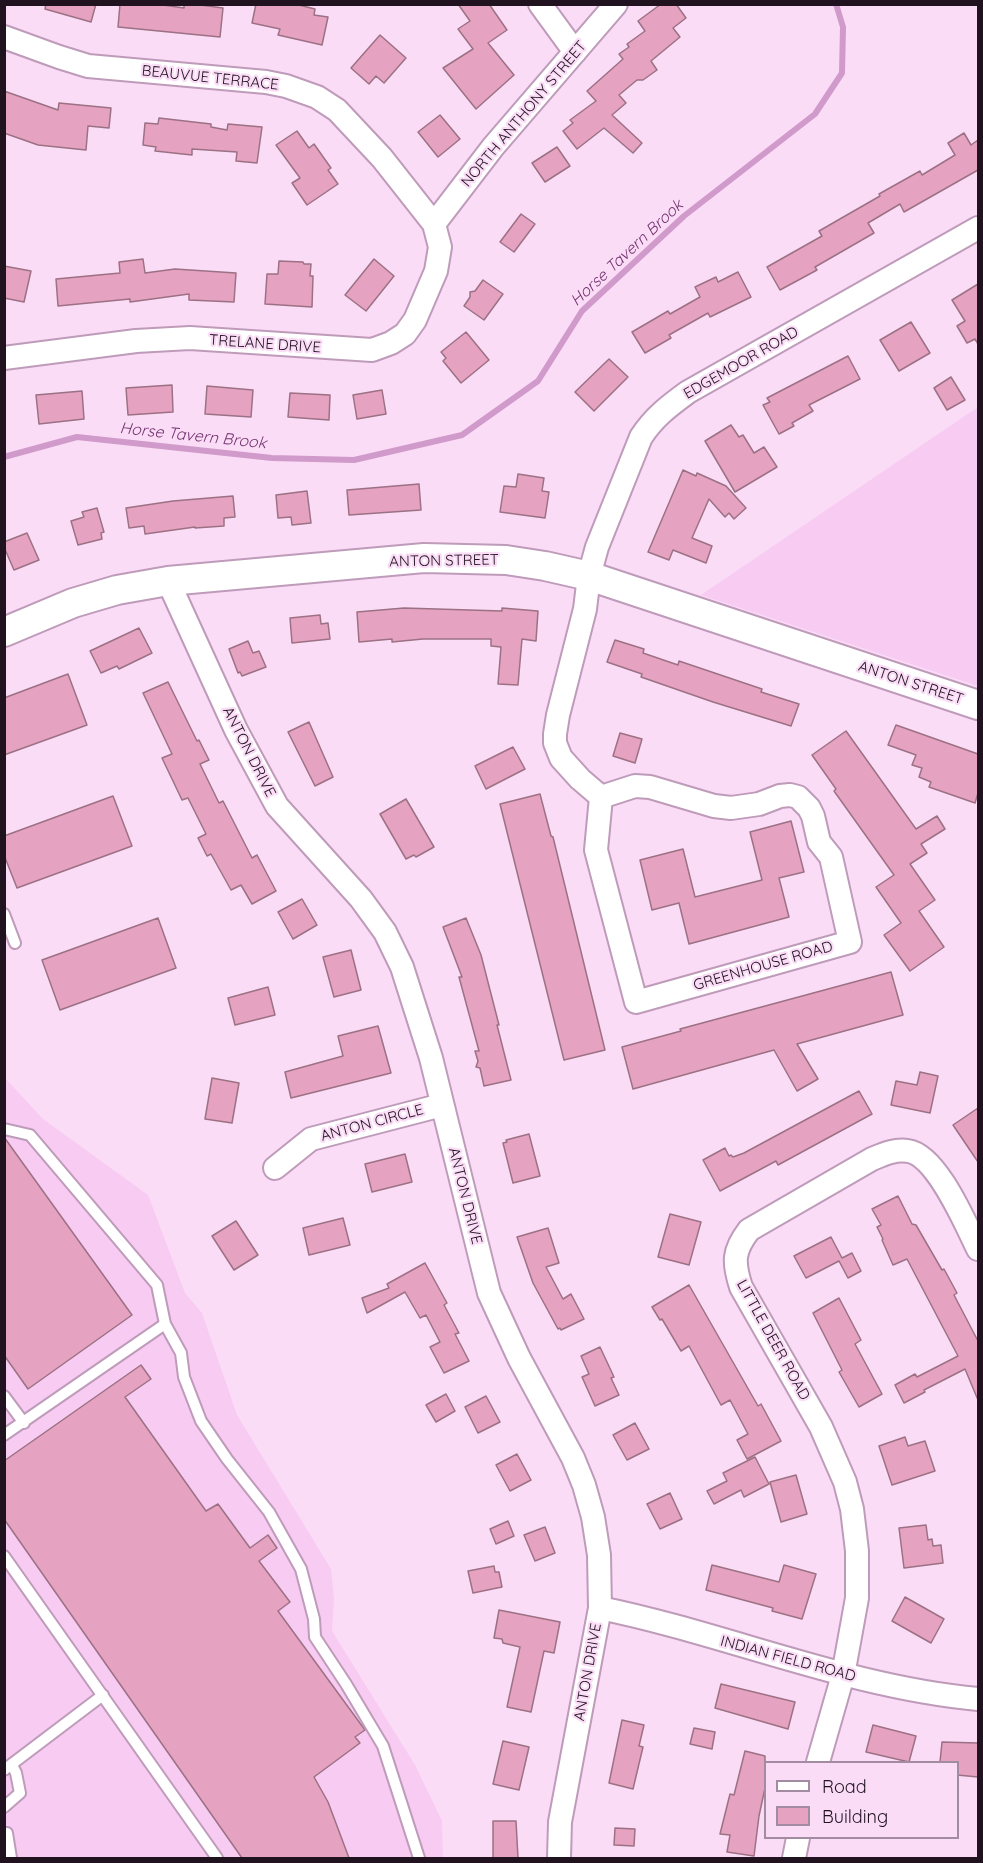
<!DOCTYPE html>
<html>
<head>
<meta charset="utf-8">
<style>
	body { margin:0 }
	#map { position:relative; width:983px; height:1863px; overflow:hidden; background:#fbdcf7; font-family:Quicksand,sans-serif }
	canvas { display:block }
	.frame { position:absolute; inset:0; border:6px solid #20131f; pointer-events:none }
	.legend { position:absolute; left:764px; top:1761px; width:195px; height:78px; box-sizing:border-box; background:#fbdcf7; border:2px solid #a38ca1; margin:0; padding:8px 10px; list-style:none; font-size:18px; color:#20131f }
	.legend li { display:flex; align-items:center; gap:12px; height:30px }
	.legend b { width:30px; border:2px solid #a38ca1 }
</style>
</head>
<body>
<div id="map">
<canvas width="983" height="1863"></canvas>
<div class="frame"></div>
<ul class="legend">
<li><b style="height:8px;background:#fff"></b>Road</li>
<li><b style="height:16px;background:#e6a2c1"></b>Building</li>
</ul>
</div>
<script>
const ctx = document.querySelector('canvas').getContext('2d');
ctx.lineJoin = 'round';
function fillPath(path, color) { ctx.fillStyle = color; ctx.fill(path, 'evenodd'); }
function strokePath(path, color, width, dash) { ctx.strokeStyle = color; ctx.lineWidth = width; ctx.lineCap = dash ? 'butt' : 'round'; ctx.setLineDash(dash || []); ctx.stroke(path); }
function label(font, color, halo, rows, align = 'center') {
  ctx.font = font + ' Quicksand,sans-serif'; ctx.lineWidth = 4.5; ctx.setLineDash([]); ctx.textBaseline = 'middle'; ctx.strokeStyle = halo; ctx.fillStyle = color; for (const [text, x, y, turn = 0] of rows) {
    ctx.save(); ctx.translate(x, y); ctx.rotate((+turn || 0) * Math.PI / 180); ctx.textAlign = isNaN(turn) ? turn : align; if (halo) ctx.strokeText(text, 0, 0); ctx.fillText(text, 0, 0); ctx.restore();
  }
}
const built = new Path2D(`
	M978,407V686L701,595Z
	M4,1077L43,1119L148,1195L185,1293L202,1313L237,1415L331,1569L334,1598L332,1631L415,1765L442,1821L443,1858H5Z`);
const stream = new Path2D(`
	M4,457L77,437L272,458L354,460L462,435L538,381L582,311L684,216L815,114L842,73L843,27L836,4`);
const building = new Path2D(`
	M46,4H96L91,22L45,9Z
	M120,4H156L184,8V4H193L223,8L220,37L118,27Z
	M256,4H295L315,9L314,15L328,17L322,45L278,35L280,29L252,23Z
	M458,4H489L507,30L488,43L514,75L476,109L443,68L473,49L458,29L470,21Z
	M661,4H676L686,18L673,28L680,37L651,61L657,70L643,80H637L619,95L626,103L612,115L642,143L633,153L604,128L577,149L563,131L573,123L570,120L596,101L587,91L623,59L619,54L629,47L627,44L645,31L638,21Z
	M380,35L406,58L384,83L376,76L369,84L351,68Z
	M4,91L58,110L59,103L111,108L109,128L88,126L86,150L38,145L4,133Z
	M440,115L460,139L438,157L418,132Z
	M159,118L211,124V127L227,130L228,124L262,127L257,163L236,161L237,152L192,149V155L155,151L156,147L143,145L145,123L158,124Z
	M297,131L309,148L314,144L331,168L328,170L338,184L307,205L292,183L300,178L276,145Z
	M964,133L971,145L978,140V170L904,212L900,204L868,223L874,233L815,267L817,270L780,290L767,267L822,236L819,231L880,196L879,194L920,171L922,175L955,155L948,143Z
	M557,147L570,166L545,182L532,163Z
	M521,214L535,224L514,252L500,242Z
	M143,259L145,273L175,269L236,273L234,302L189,300V294L130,302V299L58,306L56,279L120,273L119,262Z
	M374,259L394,276L366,311L345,295Z
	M279,261L303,262L304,264H311L310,276H313L312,307L265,304L267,274H278Z
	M4,266L31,271L24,302L4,298Z
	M738,272L751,297L710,317L708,313L669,335L671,338L645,353L632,332L668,311L670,314L700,297L695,287L716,277L718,282Z
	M483,280L503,294L484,320L464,306L470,297V292L475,291Z
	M978,284V344L975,339L967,343L957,326L965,321L952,300Z
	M911,322L930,353L899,371L880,340Z
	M466,332L489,360L461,383L443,361L446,358L441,352Z
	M848,356L860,379L809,405L813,411L792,423L794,426L779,434L763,405L770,402L767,398Z
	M609,359L628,377L594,411L575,392Z
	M951,377L965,400L947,410L934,388Z
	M172,385L173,412L128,415L126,388Z
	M207,386L253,390L251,417L205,414Z
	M382,390L386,414L357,419L353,395Z
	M82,391L84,419L39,424L36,395Z
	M290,393L330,395L329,420L288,417Z
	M731,425L739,437L743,435L754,453L764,447L777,467L735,492L705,441Z
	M683,470L696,476L697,473L726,486L746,508L734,519L729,513L725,517L709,499L692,538L712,546L706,563L673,550L669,560L648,552Z
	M518,474L544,478L542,491L549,492L545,518L500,512L504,486L516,487Z
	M419,484L421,510L349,515L347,490Z
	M307,491L311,523L292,525L291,517L278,518L276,495Z
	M233,496L235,517L224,518V526L195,528V527L145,534L144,526L129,528L126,508L173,501Z
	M97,508L104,532L101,533L102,539L78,545L71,521L84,517L82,512Z
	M27,533L39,560L14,570L4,547V542Z
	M404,608L502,611V608L538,611L536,641L522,639L518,685L498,684L501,647L491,646V639H423L392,642V639L359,642L357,612Z
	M320,615L321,624L328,623L330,639L292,643L290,618Z
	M139,628L152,653L119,669L117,666L101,673L90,651Z
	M615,640L644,649L643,653L678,665L679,661L762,689L761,692L799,704L791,726L713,702L641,677L642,674L607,662Z
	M248,641L253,653L259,651L266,667L242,676L240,672L238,673L229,649Z
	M68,674L87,725L4,755V698Z
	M168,682L197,741L199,740L209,760L200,764L219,803L223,801L252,858L257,855L276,891L252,904L241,885L231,890L211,854L207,856L198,838L206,834L188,798L182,800L162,758L172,754L143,693Z
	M309,722L333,777L315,786L288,732Z
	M896,725L978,754V793L975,803L929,787L931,782L919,777L922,768L912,765L916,755L888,745Z
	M846,731L916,829L937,816L945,829L921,844L927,853L910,864L935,900L919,911L944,947L910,971L884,935L901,923L876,887L894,875L834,791L836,789L812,755Z
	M620,733L642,739L635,763L613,756Z
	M513,747L525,769L486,789L475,766Z
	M540,794L551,836L553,837L605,1050L564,1060L500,804Z
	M113,796L132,846L17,888L4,855V836Z
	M406,799L434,847L416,857L414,855L406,859L380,814Z
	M791,821L804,872L779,878L789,917L689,944L679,903L652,910L640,860L683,849L695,897L762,880L750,832Z
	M302,899L317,925L293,939L278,912Z
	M158,918L176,968L60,1010L42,960Z
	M466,918L481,955L499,1025H497L511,1080L484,1086L480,1068L476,1067L478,1061L475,1051H479L459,977H462L443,927Z
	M351,950L361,990L334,997L323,957Z
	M891,972L903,1015L797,1044L818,1079L797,1091L774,1050L633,1089L622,1047L681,1031L680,1029Z
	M268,987L275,1015L235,1025L228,998Z
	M378,1026L391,1073L291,1098L285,1072L343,1056L338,1036Z
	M920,1072L938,1076L930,1113L891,1105L896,1081L917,1085Z
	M212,1078L239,1083L232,1123L205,1119Z
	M859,1091L872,1114L778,1165L776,1161L720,1191L703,1160L725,1148L729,1156L731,1155L733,1157L744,1153Z
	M978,1108V1162L953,1125Z
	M529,1134L540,1176L513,1183L503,1143L507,1142L506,1140Z
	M4,1137L132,1315L28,1389L4,1355Z
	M405,1154L412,1182L372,1192L365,1164Z
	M898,1196L912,1224L916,1225L942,1270L944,1269L957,1293L954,1295L978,1341V1400L965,1369L924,1390L925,1392L904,1403L895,1385L915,1374L917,1377L958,1356L907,1259L893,1265L882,1240L883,1239L877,1227L881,1225L872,1209Z
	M670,1214L701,1222L689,1265L658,1257Z
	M343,1218L350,1245L309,1255L303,1228Z
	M236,1221L258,1255L234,1270L212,1236Z
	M548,1228L559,1263L546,1267L563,1299L571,1294L584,1319L561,1330L560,1328L558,1329L533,1283L517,1237Z
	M831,1237L842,1258L852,1253L861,1271L848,1278L839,1261L806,1278L794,1256Z
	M425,1263L447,1303L444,1305L459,1333L455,1334L469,1361L444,1373L430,1347L440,1342L426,1315L420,1318L405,1292L367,1313L362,1298L389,1288L387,1284Z
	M689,1285L758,1406L761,1404L781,1441L747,1459L737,1440L748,1434L730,1400L721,1405L689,1346L681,1351L662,1319L660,1320L652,1307Z
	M839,1298L861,1340L855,1344L882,1394L859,1407L839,1372L842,1370L813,1313Z
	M600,1347L614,1377L611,1378L619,1395L595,1406L582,1377L589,1374L581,1356Z
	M141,1365L151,1379L125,1397L206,1511L218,1504L250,1548L268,1535L277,1548L259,1561L290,1602L278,1611L365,1730L355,1737L360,1743L314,1777L328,1802L349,1858H242L4,1519V1461Z
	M446,1394L455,1411L436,1422L426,1405Z
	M486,1396L500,1422L478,1433L465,1407Z
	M635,1423L649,1449L627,1460L613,1435Z
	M905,1437L908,1446L925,1441L935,1471L892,1485L879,1446Z
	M517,1454L531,1480L510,1491L496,1465Z
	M755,1457L769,1484L744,1497L741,1490L714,1504L707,1491L727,1481L723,1473Z
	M796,1475L807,1514L781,1522L770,1482Z
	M670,1493L682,1519L660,1529L647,1504Z
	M508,1521L514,1536L496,1544L490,1529Z
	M926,1525L928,1540L932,1539L933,1546L941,1545L943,1563L904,1568L899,1528Z
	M545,1527L555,1553L535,1561L524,1535Z
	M712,1565L779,1582L784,1565L816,1574L802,1619L772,1611L773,1608L706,1590Z
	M494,1566L495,1572H499L502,1587L473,1593L468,1571Z
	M905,1597L944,1619L931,1643L892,1621Z
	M499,1610L560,1622L554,1653L544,1651L531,1712L507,1707L520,1647L503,1643L502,1639L494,1638Z
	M721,1684L795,1702L788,1729L715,1708Z
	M622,1720L644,1725L639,1746L643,1747L633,1789L609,1783Z
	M873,1725L916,1736L909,1762L866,1752Z
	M694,1728L715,1732L712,1749L690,1744Z
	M503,1741L529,1747L519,1790L493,1784Z
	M942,1742L978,1743V1777L957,1775V1762H940Z
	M745,1751L765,1756V1788L759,1816L754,1856L727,1852L730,1835L720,1834L730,1794L734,1795Z
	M493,1821H516L518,1858H493Z
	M615,1828L635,1829L634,1846L614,1845Z`);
const service = new Path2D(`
	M4,914L15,943
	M4,1129L30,1135L157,1285L165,1324L4,1435
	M165,1324L181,1353L184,1377L201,1421L227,1459L269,1512L301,1569L314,1619L315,1637L346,1684L383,1746L419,1858
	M4,1396L24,1423
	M4,1556L217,1858
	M4,1770L103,1695
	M4,1807L20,1793L16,1773L12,1765
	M7,1833L11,1858`);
const minor = new Path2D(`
	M540,4L575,52
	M4,37L59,57L88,66L266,82L286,86L317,97L337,110L382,158L434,224L440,247L436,271L415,320L405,334L391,343L372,350L190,338L136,341L4,358
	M434,224L493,147L616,4
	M168,581L236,730L277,806L361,899L385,932L402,967L431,1058L489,1293L519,1358L573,1458L584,1485L593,1517L599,1555L600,1608L560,1822L559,1858
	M635,786L650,787L714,806L731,808L759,804L780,796L790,795L798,797L809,808L813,816L819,842L831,857L850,942L636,1002L596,850L601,797Z
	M601,797L580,779L561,758L555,743V734L558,715L585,609L589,576L597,547L641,437C654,417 669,406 688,392L978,228
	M275,1168L311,1139L442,1105
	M600,1608C727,1634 848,1687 978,1699
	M818,1762L843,1675L857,1598V1551L852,1509L845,1482L821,1427L741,1287C733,1262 733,1251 749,1230L872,1159C884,1154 895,1149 908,1151C937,1155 966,1225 978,1249
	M794,1858L798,1838`);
const tertiary = new Path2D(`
	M4,632L73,603L117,590L168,581L424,558L506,560L545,566L589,576L978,705`);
const streetNames = [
	["BEAUVUE TERRACE",210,78,6],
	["NORTH ANTHONY STREET",524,114,-50],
	["TRELANE DRIVE",265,344,4],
	["EDGEMOOR ROAD",741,363,-30],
	["ANTON STREET",444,561,-1],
	["ANTON STREET",911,683,18],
	["ANTON DRIVE",249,752,63],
	["GREENHOUSE ROAD",763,966,-16],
	["ANTON CIRCLE",372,1123,-15],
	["ANTON DRIVE",465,1196,76],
	["LITTLE DEER ROAD",773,1340,61],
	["INDIAN FIELD ROAD",788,1659,15],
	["ANTON DRIVE",588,1672,-80]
];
const waterNames = [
	["Horse Tavern Brook",627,253,-43],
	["Horse Tavern Brook",193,436,6]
];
fillPath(built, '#f7cbf2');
strokePath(stream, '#d09aca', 6);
fillPath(building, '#e6a2c1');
strokePath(building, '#9c7184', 1.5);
strokePath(service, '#bf9bba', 14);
strokePath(minor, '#bf9bba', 26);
strokePath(tertiary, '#bf9bba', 32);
strokePath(service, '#fff', 10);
strokePath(minor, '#fff', 22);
strokePath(tertiary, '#fff', 28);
label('15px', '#20131f', '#fbdcf7', streetNames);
label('italic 16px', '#73346f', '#fbdcf7', waterNames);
</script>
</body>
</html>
